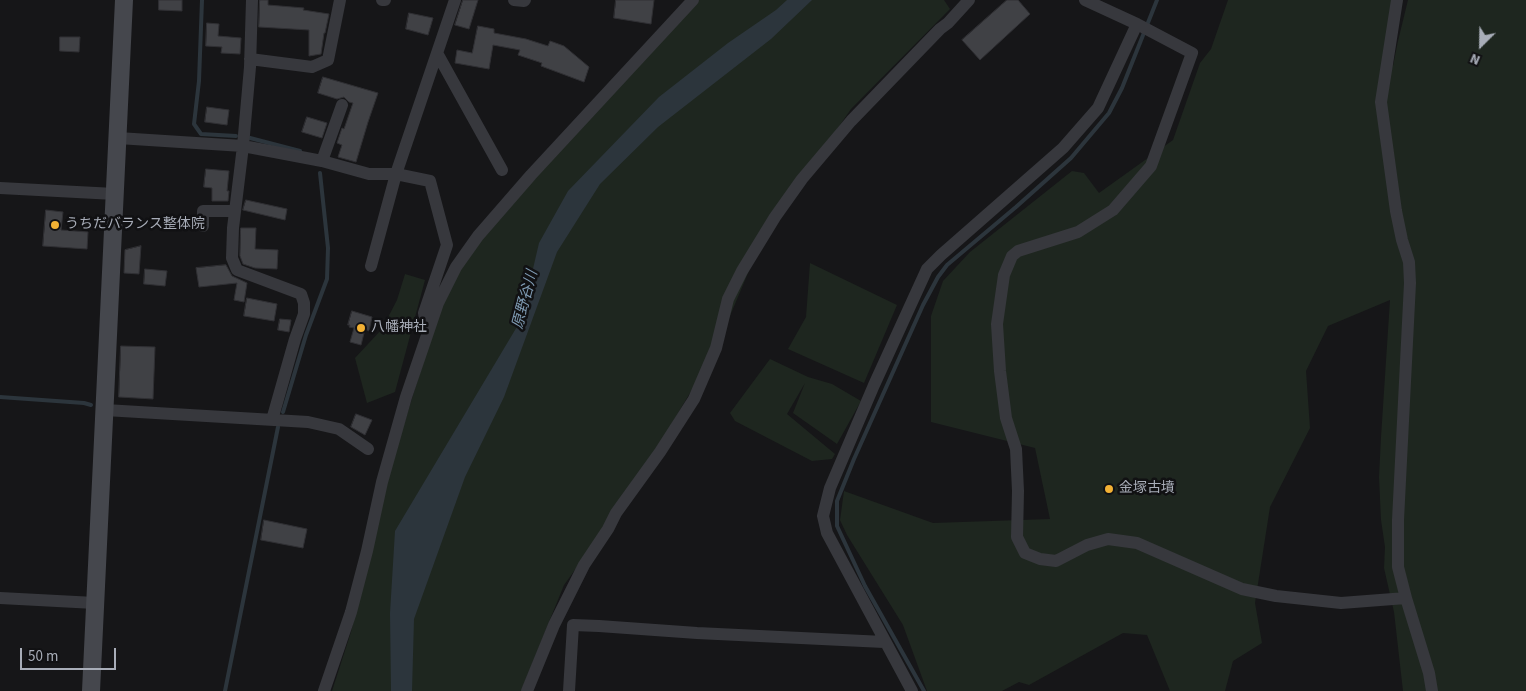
<!DOCTYPE html>
<html>
<head>
<meta charset="utf-8">
<style>
	body { margin:0 }
	#map { position:relative; width:1526px; height:691px; overflow:hidden; background:#161618; font-family:"Source Sans 3",sans-serif }
	canvas { display:block }
	.north { position:absolute; left:1456px; top:20px; width:50px; height:50px; -webkit-text-stroke:4px #111113; paint-order:stroke; rotate:203deg; font-size:14px; font-weight:700; line-height:20px; text-align:center; color:#a8adb8 }
	.north::after { content:''; display:block; margin:auto; width:18px; height:22px; background:#a8adb8; clip-path:polygon(50% 0,100% 100%,50% 72%,0 100%) }
	.scale { position:absolute; left:20px; top:648px; width:96px; height:22px; box-sizing:border-box; border:2px solid #a8adb8; border-top:0; padding-left:6px; font-size:15px; line-height:18px; white-space:nowrap; color:#a8adb8; -webkit-text-stroke:4px #111113; paint-order:stroke }
</style>
</head>
<body>
<div id="map">
<canvas width="1526" height="691"></canvas>
<div class="north">N</div>
<div class="scale">50 m</div>
</div>
<script>
const ctx = document.querySelector('canvas').getContext('2d');
ctx.lineJoin = 'round';
function fillPath(path, color) { ctx.fillStyle = color; ctx.fill(path, 'evenodd'); }
function strokePath(path, color, width, dash) { ctx.strokeStyle = color; ctx.lineWidth = width; ctx.lineCap = dash ? 'butt' : 'round'; ctx.setLineDash(dash || []); ctx.stroke(path); }
function label(font, color, halo, rows, align = 'center') {
  ctx.font = font + ' "Source Sans 3","Noto Sans JP",sans-serif'; ctx.lineWidth = 5; ctx.setLineDash([]); ctx.textBaseline = 'middle'; ctx.strokeStyle = halo; ctx.fillStyle = color; for (const [text, x, y, turn = 0] of rows) {
    ctx.save(); ctx.translate(x, y); ctx.rotate((+turn || 0) * Math.PI / 180); ctx.textAlign = isNaN(turn) ? turn : align; if (halo) ctx.strokeText(text, 0, 0); ctx.fillText(text, 0, 0); ctx.restore();
  }
}
const green = new Path2D(`
	M693,0H944L950,9L851,109L764,235L716,349L630,494L564,585L521,691H332L351,632L385,484L450,278L490,222Z
	M1228,0H1403L1392,46L1393,66L1398,41L1408,0H1526V691H1403L1394,612L1384,568L1385,547L1381,520L1379,477L1381,437L1390,300L1328,326L1306,371L1310,428L1270,507L1255,603L1262,643L1233,661L1225,691H1170L1147,635L1123,633L1029,685L1019,682L1002,691H927L903,625L847,535L840,520L844,491L933,523L1050,519L1035,448L931,422V316L943,281L970,252L1072,171L1084,173L1099,193L1173,140L1200,63L1211,49Z
	M810,263L897,305L864,383L788,349L806,317Z
	M405,274L425,280L395,392L367,403L355,358L382,329L397,300Z
	M770,359L808,377L832,384L861,401L837,444L793,413L805,383L787,414L835,454L832,459L812,461L735,421L730,413Z`);
const water = new Path2D(`
	M787,0H812L771,39L658,127L600,184L557,252L504,397L465,477L414,619L412,691H391L390,613L395,531L521,320L539,243L568,191L659,97L728,43L776,10Z`);
const stream = new Path2D(`
	M202,0L199,81L194,124L201,134L236,136
	M250,138L300,151
	M0,397L84,403L91,405
	M283,412L306,335L327,279L328,248L320,173
	M225,691L278,427
	M924,691L865,586L837,526V501L854,459L923,305L938,277L947,265L1016,207L1071,158L1109,113L1122,88L1157,0`);
const building = new Path2D(`
	M159,0H182V11L159,10Z
	M260,0H268V5L304,8L303,10L329,14L325,33H324L321,54L309,56V30L259,27Z
	M463,0H478L469,29L455,25Z
	M616,0H654L651,24L614,18Z
	M1007,0H1018L1030,14L980,60L962,40Z
	M409,13L433,18L428,35L406,29Z
	M207,23L219,24L218,36L241,38L240,54L221,53L222,47L206,46Z
	M478,26L494,29V33L526,39L548,46L550,41L564,46L589,67L584,82L541,66L542,63L518,55L520,50L493,45L489,69L455,63L457,50L472,53Z
	M60,37H80L79,52L60,51Z
	M323,77L378,93L368,122L356,162L338,157L342,145L337,143L342,128L344,129L353,103L349,102L344,97L337,99L318,93Z
	M207,107L229,110L227,125L205,122Z
	M307,117L327,123L322,138L302,132Z
	M206,169L229,171L227,191H229L228,201H212V188L204,187Z
	M246,200L287,209L285,220L243,210Z
	M46,210L63,212L61,230L88,232L87,249L43,246Z
	M241,228H256L255,249L278,250L277,269L255,268L243,264L240,256Z
	M141,246L139,274L124,273L125,250Z
	M226,265L232,276L247,283L244,302L234,300L237,283L199,287L196,268Z
	M145,269L167,271L165,286L144,284Z
	M247,298L277,304L274,321L244,316Z
	M352,311L372,317L369,331L365,329L361,345L350,342L354,328L349,327L350,325H348Z
	M280,319L291,320L289,332L278,330Z
	M121,346L155,347L153,399L119,397Z
	M356,414L372,420L365,435L351,427Z
	M264,520L307,529L303,548L261,540Z`);
const street = new Path2D(`
	M252,0L250,67L243,146L233,228L232,258L237,270L301,294L304,303V314L295,339L272,420
	M382,0H385
	M514,0L524,1L525,0
	M1085,0L1137,24L1192,53L1151,166L1113,210L1078,232L1018,251L1012,256L1004,275L997,324L1000,371L1006,418L1016,449L1018,491L1017,537L1025,553L1040,559L1056,561L1087,545L1108,539L1137,543L1242,589L1276,596L1341,603L1406,598
	M1397,0L1381,102L1396,211L1402,240L1409,262L1410,283L1398,520V567L1406,598L1429,673L1432,691
	M437,53L502,170
	M250,59L312,67L328,60L340,0
	M118,138L243,146L322,161L369,174H396L430,181L447,245L424,313L427,331
	M322,161L342,105
	M0,188L115,194
	M203,226V211H235
	M371,266L396,174L455,0
	M105,410L308,422L339,429L368,449
	M0,598L95,603
	M324,691L351,612L367,551L382,482L406,397L438,303L456,267L478,236L531,175L693,0
	M527,691L554,625L584,565L608,529L616,513L660,452L694,399L716,348L728,299L742,271L775,217L802,179L851,121L940,29L948,23L969,0
	M569,691L573,625L599,626L697,633L884,642
	M912,691L827,533L823,516L830,488L874,385L927,269L941,255L1063,148L1098,108L1137,24`);
const secondary = new Path2D(`
	M91,691L124,0`);
const markers = [
	[55,225,5,"#f2b134"],
	[361,328,5,"#f2b134"],
	[1109,489,5,"#f2b134"]
];
const poiNames = [
	["うちだバランス整体院",65,225],
	["八幡神社",371,328],
	["金塚古墳",1119,489]
];
const waterNames = [
	["原野谷川",526,300,-75]
];
fillPath(green, '#1e261f');
fillPath(water, '#2c353c');
strokePath(stream, '#2c353c', 4);
fillPath(building, '#404145');
strokePath(building, '#303034', 1);
strokePath(street, '#37383d', 12);
strokePath(secondary, '#45474d', 18);
for (const [x, y, r, color] of markers) { const dot = new Path2D(); dot.arc(x, y, r, 0, 2 * Math.PI); ctx.fillStyle = color; ctx.fill(dot); strokePath(dot, '#111113', 2); }
label('14px', '#a8adb8', '#111113', poiNames, 'left');
label('italic 15px', '#7f9bb3', '#111113', waterNames);
</script>
</body>
</html>
